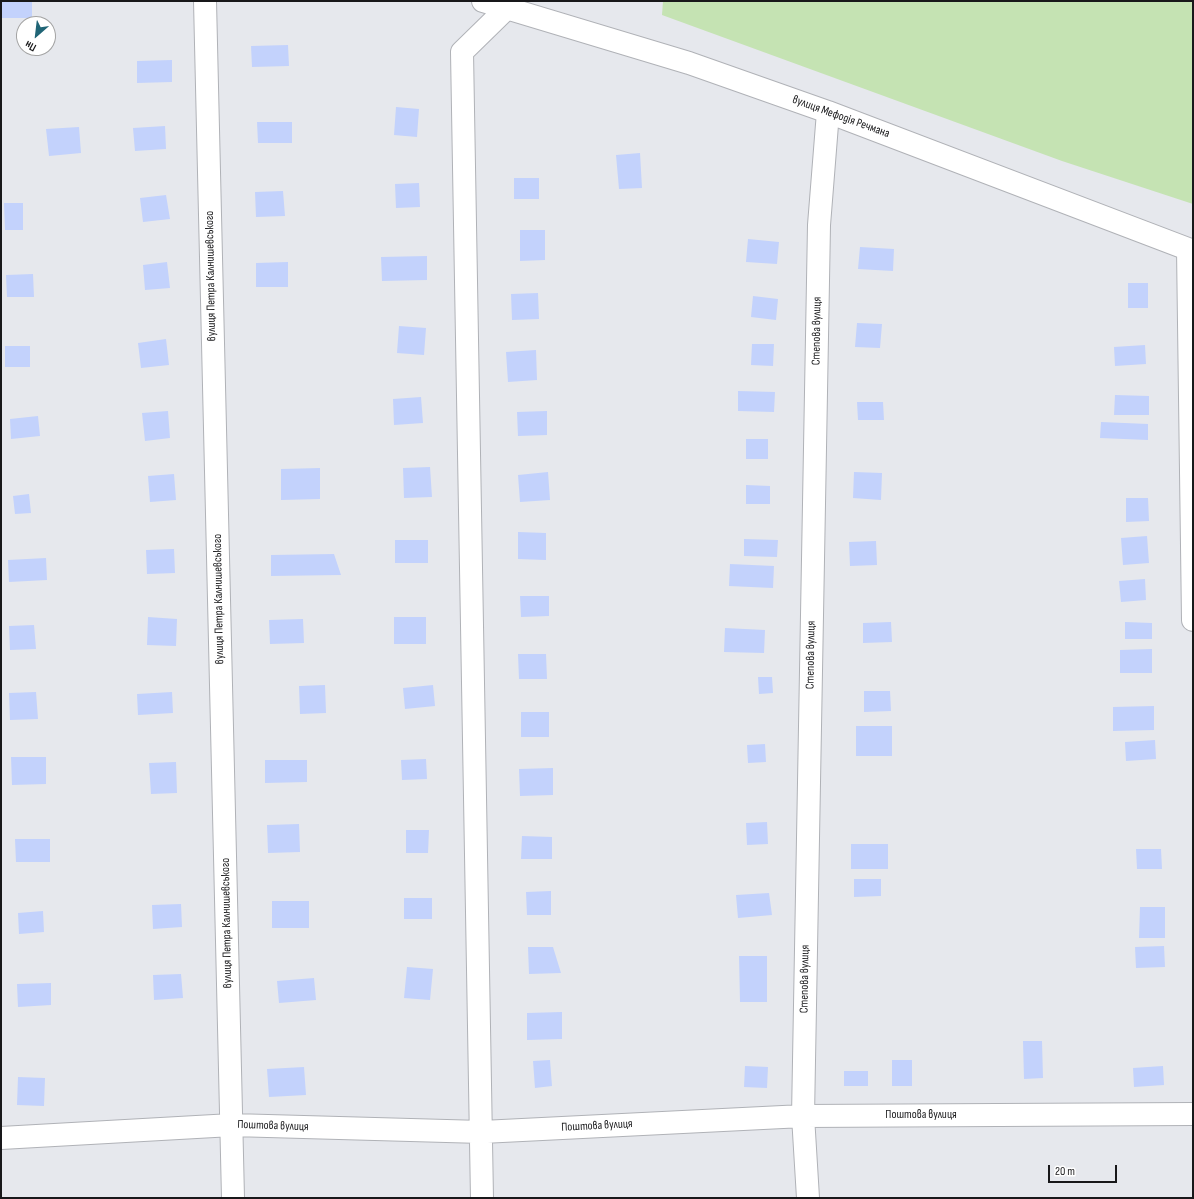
<!DOCTYPE html>
<html>
<head>
<meta charset="utf-8">
<style>
	body { margin:0 }
	#map { position:relative; width:1194px; height:1199px; overflow:hidden; background:#e6e8ed; font-family:"Sofia Sans Condensed",sans-serif }
	canvas { display:block }
	.frame { position:absolute; inset:0; border:2px solid #18181a; pointer-events:none }
	.north { position:absolute; left:16px; top:16px; width:40px; height:40px; box-sizing:border-box; background:#fff; border:1px solid #a3a3a3; border-radius:50%; rotate:208deg; font-size:11px; font-weight:700; line-height:16px; text-align:center; color:#18181a }
	.north::after { content:''; display:block; margin:auto; width:14px; height:18px; background:#206576; clip-path:polygon(50% 0,100% 100%,50% 72%,0 100%) }
	.scale { position:absolute; left:1048px; top:1165px; width:69px; height:18px; box-sizing:border-box; border:2px solid #18181a; border-top:0; padding-left:5px; font-size:12px; line-height:14px; white-space:nowrap; color:#18181a; -webkit-text-stroke:3px #fff; paint-order:stroke }
</style>
</head>
<body>
<div id="map">
<canvas width="1194" height="1199"></canvas>
<div class="frame"></div>
<div class="north">Пн</div>
<div class="scale">20 m</div>
</div>
<script>
const ctx = document.querySelector('canvas').getContext('2d');
ctx.lineJoin = 'round';
function fillPath(path, color) { ctx.fillStyle = color; ctx.fill(path, 'evenodd'); }
function strokePath(path, color, width, dash) { ctx.strokeStyle = color; ctx.lineWidth = width; ctx.lineCap = dash ? 'butt' : 'round'; ctx.setLineDash(dash || []); ctx.stroke(path); }
function label(font, color, halo, rows, align = 'center') {
  ctx.font = font + ' "Sofia Sans Condensed",sans-serif'; ctx.lineWidth = 3; ctx.setLineDash([]); ctx.textBaseline = 'middle'; ctx.strokeStyle = halo; ctx.fillStyle = color; for (const [text, x, y, turn = 0] of rows) {
    ctx.save(); ctx.translate(x, y); ctx.rotate((+turn || 0) * Math.PI / 180); ctx.textAlign = isNaN(turn) ? turn : align; if (halo) ctx.strokeText(text, 0, 0); ctx.fillText(text, 0, 0); ctx.restore();
  }
}
const green = new Path2D(`
	M663,1H1193V204L1062,161L662,15Z`);
const building = new Path2D(`
	M1,1H32V18H1Z
	M288,45L289,66L252,67L251,46Z
	M172,60V82L137,83V61Z
	M396,107L419,109L417,137L394,135Z
	M257,122H292V143H258Z
	M165,126L166,149L135,151L133,128Z
	M79,127L81,153L49,156L46,129Z
	M640,153L642,188L619,189L616,155Z
	M514,178H539V199H514Z
	M419,183L420,207L396,208L395,184Z
	M283,191L285,216L256,217L255,192Z
	M166,195L170,219L143,222L140,198Z
	M4,203H23V230H5Z
	M520,230H545V260L520,261Z
	M748,239L779,242L777,264L746,262Z
	M860,247L894,249L893,271L858,269Z
	M427,256V280L382,281L381,257Z
	M167,262L170,288L145,290L143,265Z
	M288,262V287H256V263Z
	M33,274L34,297H7L6,275Z
	M1128,283H1148V308H1128Z
	M538,293L539,319L512,320L511,294Z
	M753,296L778,299L776,320L751,317Z
	M857,323L882,324L880,348L855,347Z
	M399,326L426,328L424,355L397,353Z
	M166,339L169,365L141,368L138,343Z
	M752,344H774L773,366L751,365Z
	M1145,345L1146,364L1115,366L1114,347Z
	M5,346H30V367H5Z
	M536,350L537,380L508,382L506,352Z
	M738,391L775,392L774,412L738,411Z
	M1115,395L1149,396V415H1114Z
	M421,397L423,423L394,425L393,399Z
	M857,402H883L884,420H858Z
	M168,411L170,438L145,441L142,413Z
	M547,411V435L518,436L517,412Z
	M38,416L40,436L11,439L10,419Z
	M1101,422L1148,424V440L1100,438Z
	M746,439H768V459H746Z
	M430,467L432,497L404,498L403,468Z
	M320,468V499L281,500V469Z
	M548,472L550,500L520,502L518,475Z
	M854,472L882,473L881,500L853,498Z
	M174,474L176,500L150,502L148,476Z
	M746,485L770,486V504H746Z
	M29,494L31,513L15,514L13,496Z
	M1126,498H1148L1149,521L1126,522Z
	M518,532L546,533V560L518,559Z
	M1147,536L1149,563L1123,565L1121,538Z
	M744,539L778,540L777,557L744,556Z
	M395,540H428V563H395Z
	M876,541L877,565L850,566L849,542Z
	M174,549L175,573L147,574L146,550Z
	M334,554L341,575L271,576V555Z
	M46,558L47,580L9,582L8,560Z
	M730,564L774,566L773,588L729,586Z
	M1145,579L1146,600L1121,602L1119,581Z
	M520,596H549V616L521,617Z
	M148,617L177,619L176,646L147,645Z
	M394,617H426V644H394Z
	M303,619L304,643L270,644L269,620Z
	M891,622L892,642L863,643V623Z
	M1125,622L1152,623V639H1125Z
	M34,625L36,649L10,650L9,626Z
	M725,628L765,630L764,653L724,652Z
	M1152,649V673H1120V650Z
	M518,654H546L547,679H519Z
	M758,677H772L773,693L759,694Z
	M325,685L326,713L300,714L299,686Z
	M433,685L435,706L405,709L403,688Z
	M864,691H890L891,711L864,712Z
	M36,692L38,719L10,720L9,693Z
	M172,692L173,713L138,715L137,694Z
	M1154,706V730L1113,731V707Z
	M521,712H549V737H521Z
	M856,726H892V756H856Z
	M1155,740L1156,759L1126,761L1125,742Z
	M765,744L766,762L748,763L747,745Z
	M11,757H46V784L12,785Z
	M426,759L427,779L402,780L401,760Z
	M265,760H307V782L265,783Z
	M176,762L177,793L151,794L149,763Z
	M553,768V795L520,796L519,769Z
	M767,822L768,844L747,845L746,823Z
	M299,824L300,852L268,853L267,825Z
	M406,830H429L428,853H406Z
	M522,836L552,837V859H521Z
	M15,839H50V862H16Z
	M851,844H888V869H851Z
	M1136,849H1161L1162,869H1137Z
	M854,879H881V896L854,897Z
	M551,891V915H527L526,892Z
	M769,893L772,915L738,918L736,895Z
	M404,898H432V919H404Z
	M272,901H309V928H272Z
	M181,904L182,927L153,929L152,905Z
	M1140,907H1165V938H1139Z
	M43,911L44,932L19,934L18,913Z
	M1164,946L1165,967L1136,968L1135,947Z
	M528,947H553L561,973L529,974Z
	M739,956H767V1002H740Z
	M407,967L433,969L430,1000L404,998Z
	M181,974L183,998L154,1000L153,975Z
	M314,978L316,1000L279,1003L277,981Z
	M51,983V1005L18,1007L17,984Z
	M562,1012V1039L527,1040V1013Z
	M1023,1041H1042L1043,1078L1024,1079Z
	M550,1060L552,1086L535,1088L533,1061Z
	M892,1060H912V1086H892Z
	M745,1066L768,1067L767,1088L744,1087Z
	M1163,1066L1164,1085L1134,1087L1133,1068Z
	M304,1067L306,1095L269,1097L267,1069Z
	M844,1071H868V1086H844Z
	M18,1077L45,1078L44,1106L17,1105Z`);
const minor = new Path2D(`
	M205,1L233,1198
	M483,1L689,63L828,112L1193,251
	M1188,249L1193,620
	M1,1138L232,1125L482,1132L803,1116L1193,1114
	M482,1198L462,52L506,9L508,1
	M808,1198L803,1116L819,225L828,112`);
const streetNames = [
	["вулиця Мефодія Речмана",841,117,20],
	["вулиця Петра Калнишевського",211,276,-91],
	["Степова вулиця",817,331,-89],
	["вулиця Петра Калнишевського",219,599,-91],
	["Степова вулиця",811,655,-89],
	["вулиця Петра Калнишевського",227,923,-91],
	["Степова вулиця",805,979,-89],
	["Поштова вулиця",921,1115],
	["Поштова вулиця",273,1126,2],
	["Поштова вулиця",597,1126,-3]
];
fillPath(green, '#c5e3b3');
fillPath(building, '#c3d2fc');
strokePath(minor, '#b0b2b7', 24);
strokePath(minor, '#fff', 22);
label('12px', '#18181a', '#fff', streetNames);
</script>
</body>
</html>
